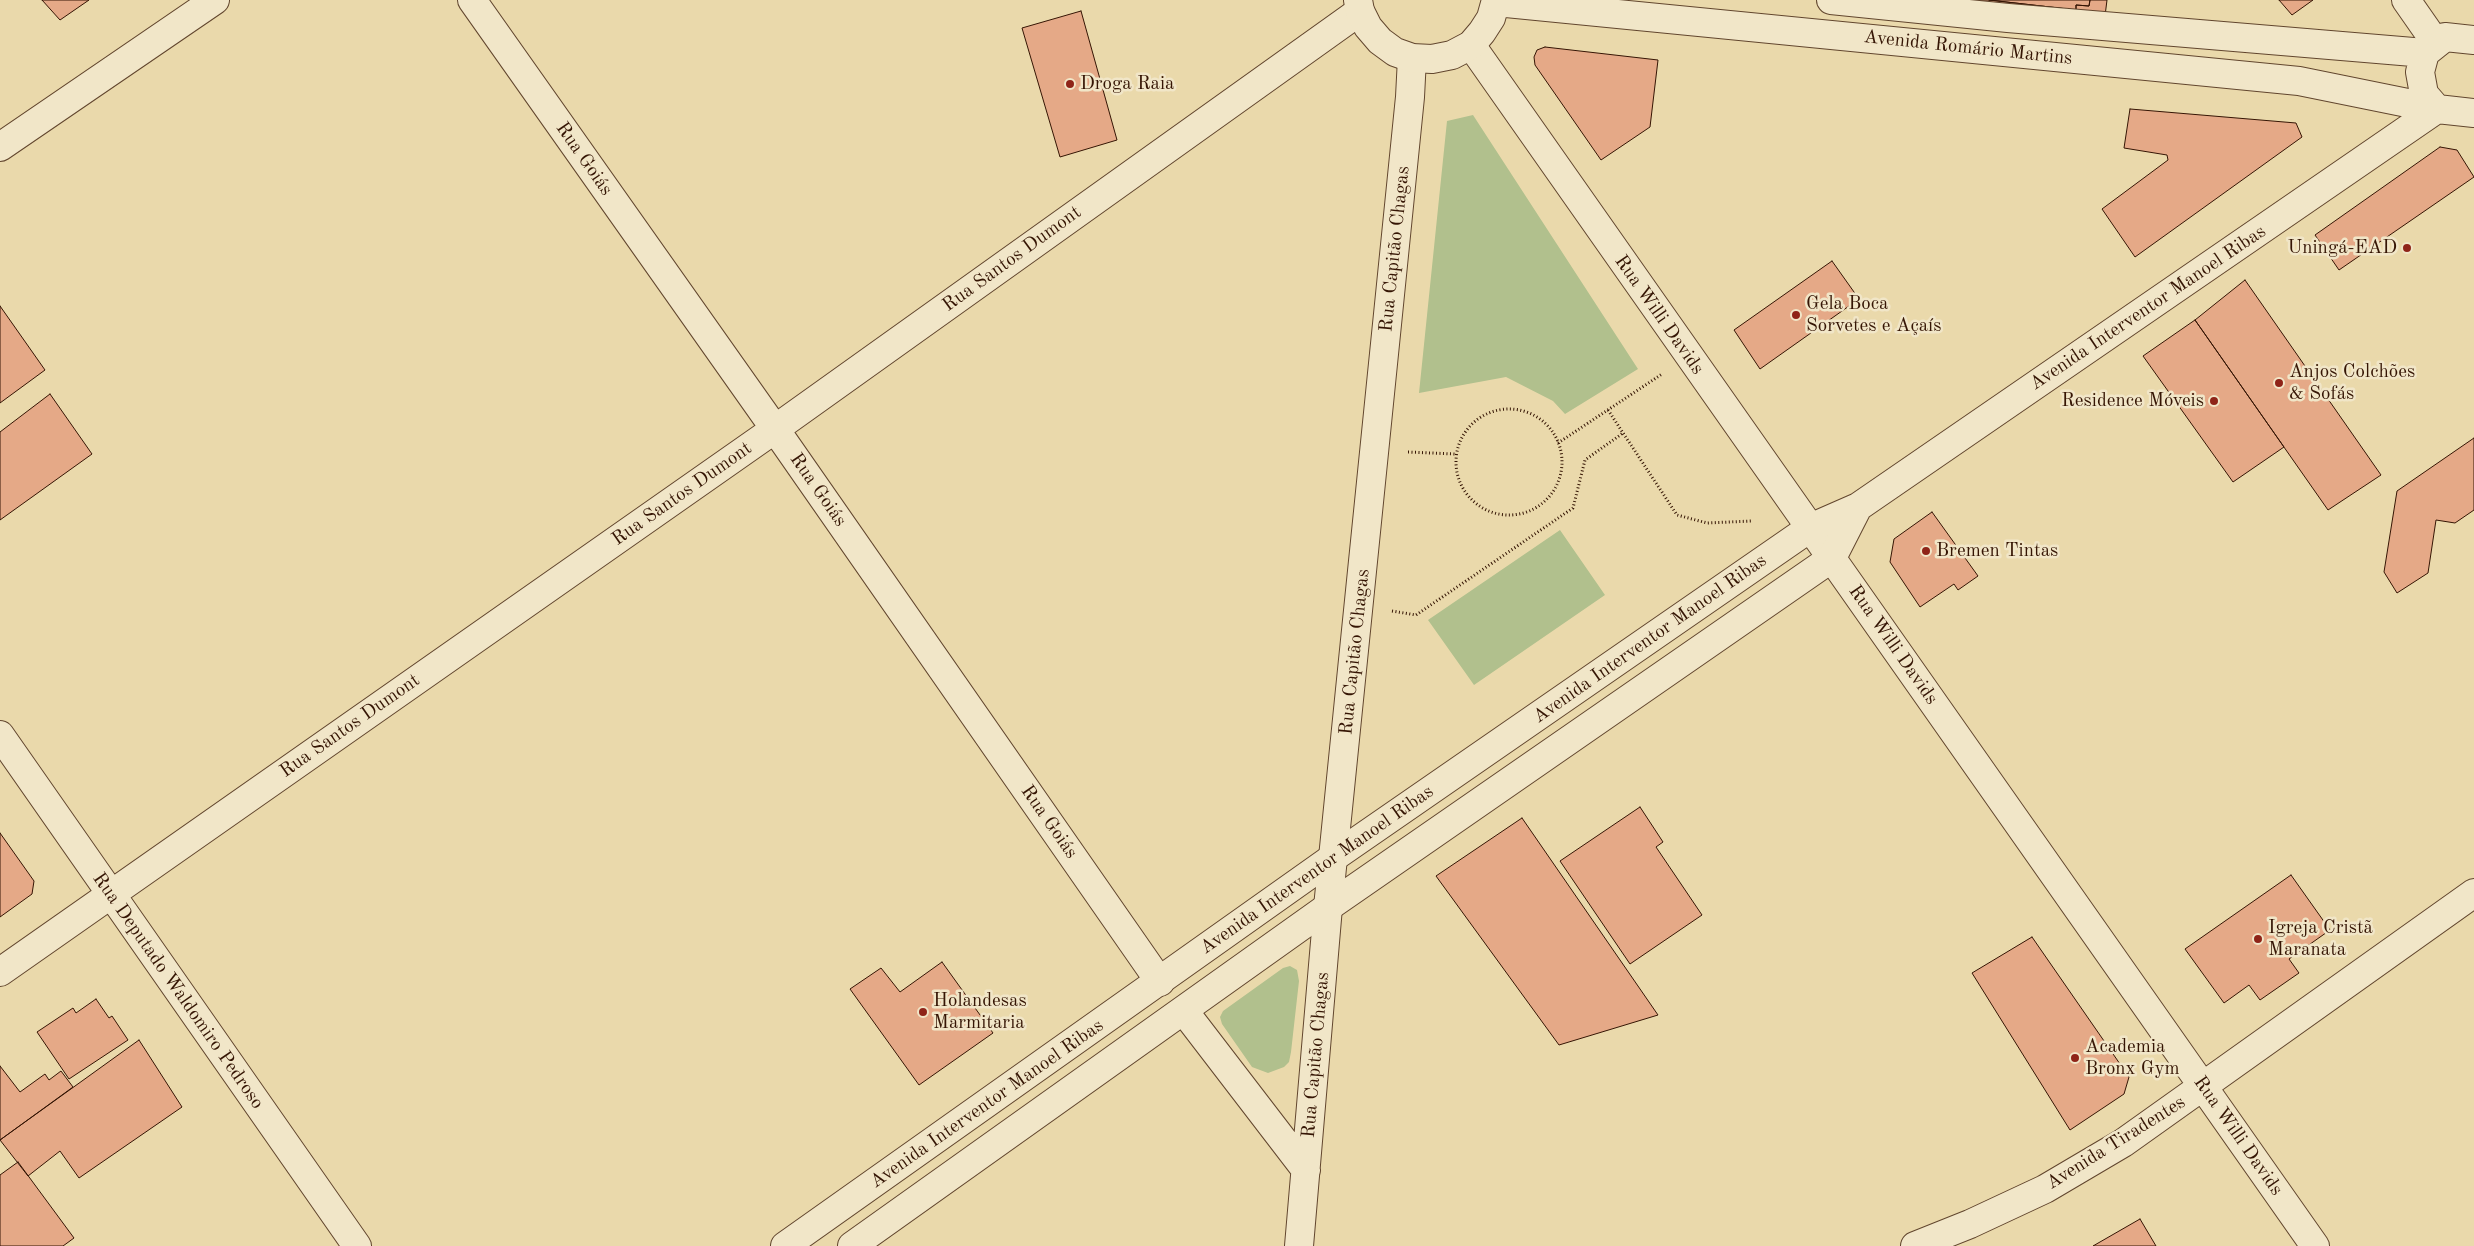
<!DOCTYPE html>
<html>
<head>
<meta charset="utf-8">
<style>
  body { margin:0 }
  canvas { display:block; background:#ead9ab }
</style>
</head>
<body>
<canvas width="2474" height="1246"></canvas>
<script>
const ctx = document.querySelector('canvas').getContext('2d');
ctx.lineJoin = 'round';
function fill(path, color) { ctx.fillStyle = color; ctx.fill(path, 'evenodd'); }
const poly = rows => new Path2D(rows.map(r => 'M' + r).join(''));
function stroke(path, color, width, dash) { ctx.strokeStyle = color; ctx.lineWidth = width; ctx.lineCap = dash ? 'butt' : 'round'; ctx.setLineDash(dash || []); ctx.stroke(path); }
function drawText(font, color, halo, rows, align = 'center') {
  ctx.font = font + ' "Old Standard TT",serif'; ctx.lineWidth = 5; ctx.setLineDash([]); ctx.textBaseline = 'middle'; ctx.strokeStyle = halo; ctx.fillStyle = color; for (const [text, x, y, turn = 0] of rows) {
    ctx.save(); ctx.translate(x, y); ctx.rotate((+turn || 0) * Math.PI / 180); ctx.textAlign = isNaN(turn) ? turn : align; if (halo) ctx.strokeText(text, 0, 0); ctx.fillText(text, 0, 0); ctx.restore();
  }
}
fill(poly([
  [1473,115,1638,369,1565,414,1553,401,1506,377,1419,393,1447,121],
  [1560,530,1605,595,1474,685,1428,620],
  [1290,966,1297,970,1299,981,1291,1052,1289,1062,1284,1067,1268,1073,1252,1067,1222,1024,1220,1017,1223,1011,1283,968]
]), '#b1c08d');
const building = poly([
  [42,0,89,0,60,20,42,0],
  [1903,0,1989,0,2076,10,2076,5,2089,6,2090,0,2107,0,2105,16,1903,0],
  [1989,0,2090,0,2089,6,2076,5,2076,10,1989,0],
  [2279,0,2313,0,2292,15,2279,0],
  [1081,11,1117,140,1060,157,1022,28,1081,11],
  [1545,47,1658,60,1650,127,1601,160,1535,65,1534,57,1537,50,1545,47],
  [2130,109,2296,123,2302,137,2135,257,2102,209,2168,160,2167,155,2124,148,2130,109],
  [2440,147,2457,150,2474,177,2339,270,2315,235,2440,147],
  [1832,261,1859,299,1760,369,1734,330,1832,261],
  [2245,280,2381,475,2328,510,2195,320,2245,280],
  [0,306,45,370,0,403,0,306],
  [2195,320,2284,447,2233,482,2143,356,2195,320],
  [50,394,92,454,0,520,0,432,50,394],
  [2474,438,2474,510,2455,523,2436,520,2428,573,2397,593,2384,572,2397,491,2474,438],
  [1932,512,1978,576,1958,590,1954,584,1920,607,1890,562,1894,539,1932,512],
  [1640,807,1663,842,1656,847,1702,915,1630,964,1560,861,1640,807],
  [1522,818,1658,1015,1559,1045,1436,876,1522,818],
  [0,833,34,881,32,894,0,917,0,833],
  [2291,875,2330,930,2289,959,2299,973,2260,1000,2249,985,2224,1003,2185,949,2291,875],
  [2032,937,2129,1077,2124,1094,2070,1130,1972,973,2032,937],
  [942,962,993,1033,919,1085,850,989,881,968,900,992,942,962],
  [96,999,109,1018,112,1016,128,1040,69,1079,37,1032,73,1008,76,1013,96,999],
  [139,1040,182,1107,79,1178,60,1151,28,1176,0,1140,139,1040],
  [0,1066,20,1092,45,1074,49,1080,61,1071,73,1087,0,1140,0,1066],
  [18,1162,74,1238,63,1246,0,1246,0,1175,18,1162],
  [2140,1219,2156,1246,2093,1246,2140,1219]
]);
fill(building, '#e5a987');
stroke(building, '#351504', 1);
const minor = poly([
  [472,0,775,429,1160,982],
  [2406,0,2436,43],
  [1471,45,2315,1246],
  [0,147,215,0],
  [0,735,357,1246],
  [0,972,775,429,1360,11],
  [1184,1011,1306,1170],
  [1299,1246,1328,907,1410,97,1412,58],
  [1915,1246,1970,1224,2045,1189,2123,1143,2474,893]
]);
const tertiary = poly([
  [1358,0,1360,11,1368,27,1380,41,1395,52,1412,58,1432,59,1452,55,1471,45,1482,32,1491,18,1496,0],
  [1831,0,2008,18,2425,53],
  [1496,2,2299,81,2437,109],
  [2474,40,2445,37,2425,53,2420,72,2424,94,2437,109,2474,113],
  [785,1246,1334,857,1810,528,1858,507,2437,109],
  [852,1246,1328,907,1832,558,1858,507]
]);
stroke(minor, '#62462e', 30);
stroke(tertiary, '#62462e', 30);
stroke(poly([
  '1456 462a53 53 0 1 1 106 0a53 53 0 1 1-106 0Z',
  [1608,410,1677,515,1707,523,1752,521],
  [1558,443,1662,374],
  [1408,452,1455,454],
  [1392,611,1416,615,1573,508,1585,460,1623,433]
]), '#351504', 3, [1, 2.5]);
stroke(minor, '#f1e6c8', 28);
stroke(tertiary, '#f1e6c8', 28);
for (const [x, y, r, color] of [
  [1070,84,5,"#8f2418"],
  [2407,248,5,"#8f2418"],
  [1796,315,5,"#8f2418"],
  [2279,383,5,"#8f2418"],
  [2214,401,5,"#8f2418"],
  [1926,551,5,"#8f2418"],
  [2258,939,5,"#8f2418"],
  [923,1012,5,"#8f2418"],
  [2075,1058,5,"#8f2418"]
]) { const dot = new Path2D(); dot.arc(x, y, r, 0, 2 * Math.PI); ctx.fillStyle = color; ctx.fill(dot); stroke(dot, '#f1e6c8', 2); }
drawText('19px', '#351504', '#f1e6c8', [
  ["Avenida Romário Martins",1968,48,6],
  ["Rua Goiás",584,159,55],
  ["Rua Capitão Chagas",1395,249,-84],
  ["Rua Santos Dumont",1012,259,-36],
  ["Avenida Interventor Manoel Ribas",2148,308,-34],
  ["Rua Willi Davids",1659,315,55],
  ["Rua Goiás",818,490,55],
  ["Rua Santos Dumont",682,494,-35],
  ["Avenida Interventor Manoel Ribas",1650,639,-35],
  ["Rua Willi Davids",1893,645,55],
  ["Rua Capitão Chagas",1355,652,-84],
  ["Rua Santos Dumont",350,726,-35],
  ["Rua Goiás",1049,822,55],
  ["Avenida Interventor Manoel Ribas",1317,870,-35],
  ["Rua Deputado Waldomiro Pedroso",178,991,55],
  ["Rua Capitão Chagas",1316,1055,-85],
  ["Avenida Interventor Manoel Ribas",987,1104,-35],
  ["Rua Willi Davids",2238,1136,55],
  ["Avenida Tiradentes",2116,1143,-32]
]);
drawText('19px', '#351504', '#f1e6c8', [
  ["Droga Raia",1080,84],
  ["Uningá-EAD",2397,248,"right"],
  ["Gela Boca",1806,304],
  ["Sorvetes e Açaís",1806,326],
  ["Anjos Colchões",2289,372],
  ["& Sofás",2289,394],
  ["Residence Móveis",2204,401,"right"],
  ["Bremen Tintas",1936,551],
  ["Igreja Cristã",2268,928],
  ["Maranata",2268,950],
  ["Holandesas",933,1001],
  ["Marmitaria",933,1023],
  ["Academia",2085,1047],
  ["Bronx Gym",2085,1069]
], 'left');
</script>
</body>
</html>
